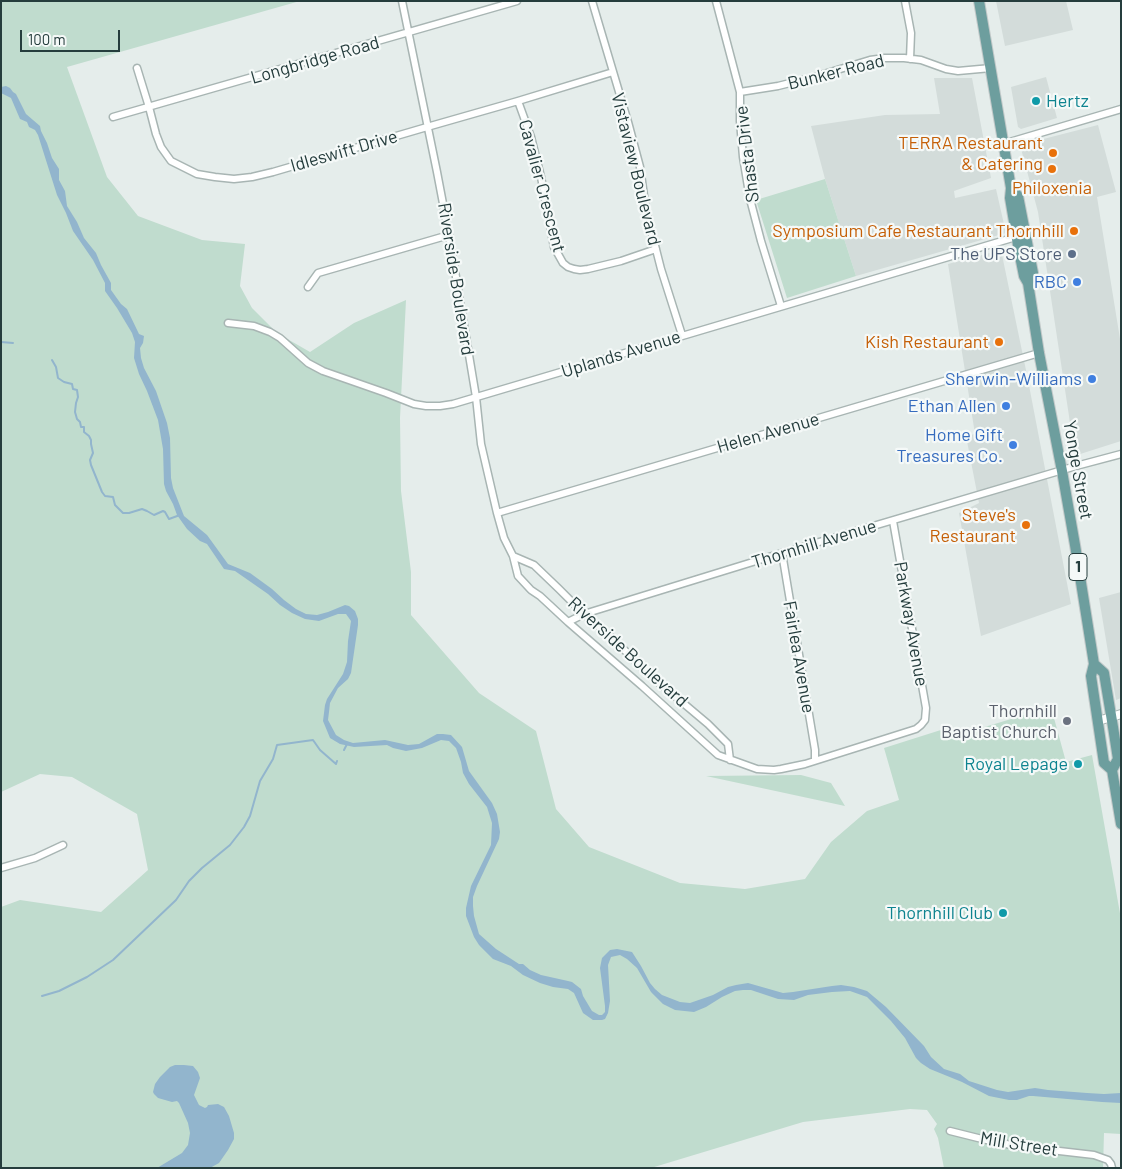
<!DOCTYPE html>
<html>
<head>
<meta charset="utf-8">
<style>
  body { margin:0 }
  #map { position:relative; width:1122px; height:1169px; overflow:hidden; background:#e5edeb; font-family:Barlow,sans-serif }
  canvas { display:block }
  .frame { position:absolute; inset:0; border:2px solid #253d3d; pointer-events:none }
  .scale { position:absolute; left:20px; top:30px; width:100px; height:22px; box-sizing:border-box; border:2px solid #253d3d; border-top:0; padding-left:6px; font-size:15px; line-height:18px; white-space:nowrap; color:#253d3d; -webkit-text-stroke:4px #f5f9f8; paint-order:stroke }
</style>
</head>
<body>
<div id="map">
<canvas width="1122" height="1169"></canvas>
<div class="frame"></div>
<div class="scale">100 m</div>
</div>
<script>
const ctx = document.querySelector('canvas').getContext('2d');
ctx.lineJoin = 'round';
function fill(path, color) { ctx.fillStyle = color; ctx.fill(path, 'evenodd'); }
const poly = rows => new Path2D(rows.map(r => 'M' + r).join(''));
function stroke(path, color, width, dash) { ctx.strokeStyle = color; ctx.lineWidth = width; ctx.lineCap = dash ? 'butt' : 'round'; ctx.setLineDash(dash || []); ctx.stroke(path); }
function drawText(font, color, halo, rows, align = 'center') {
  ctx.font = font + ' Barlow,sans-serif'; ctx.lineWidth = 4.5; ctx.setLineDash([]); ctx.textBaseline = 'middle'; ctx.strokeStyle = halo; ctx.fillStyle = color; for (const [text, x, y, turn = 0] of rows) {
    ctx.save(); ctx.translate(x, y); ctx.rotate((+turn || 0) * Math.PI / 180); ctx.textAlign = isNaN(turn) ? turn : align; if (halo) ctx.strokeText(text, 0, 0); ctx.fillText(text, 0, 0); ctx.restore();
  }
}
fill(poly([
  [996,1,1066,1,1073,30,1005,46],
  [1046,77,1057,118,1021,129,1018,127,1011,87],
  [934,78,972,78,991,178,954,191,955,198,996,189,1006,233,856,276,825,179,811,126,885,115,940,114],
  [1098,125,1116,192,1097,197,1121,345,1121,441,1074,456,1069,416,1038,212,1020,145],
  [1001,250,1027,375,1071,604,981,636,959,513,979,503,966,436,975,434,948,264],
  [1121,592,1121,698,1116,700,1099,598]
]), '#d3dcda');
fill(poly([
  [1,1,300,1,67,67,107,177,138,216,202,240,245,244,240,286,252,308,277,333,310,352,354,323,406,300,400,418,401,491,411,572,411,615,479,693,536,731,556,809,589,847,680,883,745,889,805,879,831,842,867,811,899,800,884,748,944,729,948,738,1051,707,1066,762,1092,755,1121,919,1121,1134,1104,1133,1103,1168,944,1168,938,1138,934,1129,937,1124,927,1110,910,1109,803,1122,651,1168,1,1168,1,907,20,900,101,912,148,870,137,814,72,777,40,774,1,792],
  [825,179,856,276,787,298,756,200],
  [801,775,831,783,845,806,706,776]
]), '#c0dcce');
fill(poly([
  [6,86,10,88,13,92,16,94,26,114,40,126,41,131,47,143,52,158,59,169,59,180,65,191,67,206,77,222,84,238,96,253,101,265,111,283,111,290,121,304,127,309,139,334,144,336,143,343,140,348,141,358,144,368,156,391,167,423,170,438,171,478,173,488,184,516,207,535,228,564,250,573,272,589,284,600,296,609,306,614,317,615,328,612,345,605,349,606,355,611,358,619,358,625,351,673,348,679,338,688,330,703,329,712,328,720,336,735,344,740,353,743,385,740,408,745,419,744,437,734,443,734,451,735,462,747,469,771,492,803,497,814,500,832,499,839,477,886,473,897,473,906,474,916,479,934,496,949,519,964,523,964,530,970,541,975,568,981,572,982,581,989,583,996,592,1011,599,1015,602,1015,605,1012,605,1006,600,968,602,958,610,950,617,949,632,952,641,966,650,983,655,989,662,995,680,1002,690,1003,713,995,728,987,736,985,748,983,783,993,793,992,832,986,841,985,854,987,867,991,886,1007,924,1046,931,1057,944,1069,960,1074,969,1081,997,1090,1008,1092,1035,1088,1048,1090,1087,1093,1104,1094,1121,1093,1121,1103,1102,1102,1033,1096,1029,1096,1017,1100,1009,1100,989,1096,962,1082,930,1069,921,1063,916,1058,905,1038,891,1021,867,997,850,991,832,992,808,995,794,1000,778,999,751,990,743,990,735,991,722,997,706,1007,694,1012,675,1010,663,1004,651,992,637,968,627,959,620,955,611,957,608,965,610,1001,608,1013,605,1019,602,1020,593,1020,583,1013,574,993,568,989,553,987,540,983,523,975,511,966,493,959,479,945,474,937,466,916,466,908,471,886,491,845,492,823,487,807,469,784,463,773,461,762,456,748,449,741,441,740,422,748,406,751,393,748,387,745,354,747,340,744,330,738,323,721,325,705,327,699,343,674,347,662,348,641,351,621,346,614,338,614,319,621,305,619,292,613,280,605,268,594,235,571,224,569,207,544,200,541,187,529,177,515,173,504,166,491,164,484,163,449,158,420,147,391,139,374,134,358,135,342,132,333,117,308,105,291,105,283,93,260,73,231,66,213,57,195,38,135,35,130,29,127,27,122,20,119,11,98,1,93,1,87],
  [175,1065,184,1065,193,1066,198,1072,200,1078,194,1095,199,1105,205,1108,207,1107,208,1105,218,1104,224,1107,229,1116,234,1133,234,1139,228,1150,219,1163,210,1168,157,1168,182,1153,188,1145,190,1133,188,1123,179,1103,177,1101,172,1102,158,1098,154,1094,153,1092,155,1084,160,1077,170,1067]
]), '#92b5cd');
stroke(poly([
  [1,342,13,343],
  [52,360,56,367,58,378,64,382,72,384,73,389,77,390,78,397,76,403,75,412,77,419,80,422,81,427,84,427,84,432,89,436,91,440,91,444,93,453,90,460,91,465,102,492,105,496,113,497,115,505,123,513,129,513,142,509,147,511,154,515,163,511,165,512,169,519,180,515],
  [344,750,347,744],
  [42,996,59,991,87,977,113,960,176,900,189,881,202,868,230,845,244,827,250,816,260,781,273,759,277,745,313,740,320,750,336,764,337,761]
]), '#92b5cd', 2);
const minor = poly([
  [402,1,437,172,449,235,476,397,481,444,497,513,504,538,513,556,518,576,531,590,540,596,568,622,642,686,718,755,757,769,774,770,781,769,805,764,916,729,921,725,925,720,926,708,893,521],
  [592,1,628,122,640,167,646,210,661,269,682,335],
  [716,1,740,92,740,121,743,157,750,199,761,241,781,306],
  [905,1,911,33,910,59],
  [137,68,149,107,156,134,161,147,171,161,197,174,215,177,234,179,252,177,273,172,427,127,518,101,613,72],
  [740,92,778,86,814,77,870,60,885,58,904,58,921,60,946,69,958,71,991,68],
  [518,101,531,137,541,177,554,247,563,263,568,267,574,269,580,270,588,269,621,261,656,249],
  [113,117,517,1],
  [1003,144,1121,109],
  [308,287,318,273,449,235],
  [228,323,254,326,270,332,280,338,308,363,323,371,386,393,414,404,426,406,440,406,453,404,1019,236],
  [497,513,1039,353],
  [782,553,815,750,815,760],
  [513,556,534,565,559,589,584,614,608,634,651,676,708,724,728,744,730,760],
  [568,622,584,614,782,553,1076,466,1121,454],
  [1,868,35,858,63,845],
  [950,1131,982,1139,1016,1146,1094,1155,1108,1160,1111,1164,1112,1168]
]);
const tertiary = poly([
  [1098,721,1121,714]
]);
const primary = poly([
  [979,1,1011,188,1010,198,1019,251,1024,276,1028,283,1039,353,1062,471,1075,545,1094,664,1091,676,1104,763,1112,770],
  [1011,188,1018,196,1033,273,1028,283],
  [1094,664,1104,673,1113,727,1118,759,1112,770,1121,824]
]);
stroke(minor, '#a8b5b3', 9);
stroke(tertiary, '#a8b5b3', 10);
stroke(primary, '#c2c9c9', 12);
stroke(minor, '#fff', 6);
stroke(tertiary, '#fff', 8);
stroke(primary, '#6d9e9e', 10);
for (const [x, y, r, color] of [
  [1036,101,5,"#0f9aa8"],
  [1053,153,5,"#e8710a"],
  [1052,169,5,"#e8710a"],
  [1074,231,5,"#e8710a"],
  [1072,254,5,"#5c6f8a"],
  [1077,282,5,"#3f7fe0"],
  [999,342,5,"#e8710a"],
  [1092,379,5,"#3f7fe0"],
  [1006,406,5,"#3f7fe0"],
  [1013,445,5,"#3f7fe0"],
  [1026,525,5,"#e8710a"],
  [1067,721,5,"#6b7280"],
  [1078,764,5,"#0f9aa8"],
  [1003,913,5,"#0f9aa8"]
]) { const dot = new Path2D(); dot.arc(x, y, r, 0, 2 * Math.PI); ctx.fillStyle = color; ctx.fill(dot); stroke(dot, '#f5f9f8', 2); }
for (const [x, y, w] of [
  [1078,567,18]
]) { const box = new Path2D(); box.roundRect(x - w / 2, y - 13.5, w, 27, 4); ctx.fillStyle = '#f5f9f8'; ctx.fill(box); stroke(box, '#253d3d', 1); }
drawText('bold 16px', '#253d3d', null, [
  ["1",1078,567]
]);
drawText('18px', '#253d3d', '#f5f9f8', [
  ["Longbridge Road",315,60,-16],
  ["Bunker Road",836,72,-14],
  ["Idleswift Drive",344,151,-16],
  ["Shasta Drive",747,154,-97],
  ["Vistaview Boulevard",636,169,76],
  ["Cavalier Crescent",542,186,75],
  ["Riverside Boulevard",456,279,81],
  ["Uplands Avenue",621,354,-17],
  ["Helen Avenue",768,433,-16],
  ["Yonge Street",1078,470,80],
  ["Thornhill Avenue",814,544,-17],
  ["Parkway Avenue",911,624,80],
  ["Riverside Boulevard",628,652,42],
  ["Fairlea Avenue",799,657,80],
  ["Mill Street",1019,1144,9]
]);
drawText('18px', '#0d838f', '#f5f9f8', [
  ["Hertz",1046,101,"left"],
  ["Royal Lepage",1068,764],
  ["Thornhill Club",993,913]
], 'right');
drawText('18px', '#c56008', '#f5f9f8', [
  ["TERRA Restaurant",1043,143],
  ["& Catering",1043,164],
  ["Philoxenia",1052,188,"center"],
  ["Symposium Cafe Restaurant Thornhill",1064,231],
  ["Kish Restaurant",989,342],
  ["Steve's",1016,515],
  ["Restaurant",1016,536]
], 'right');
drawText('18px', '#4e5e75', '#f5f9f8', [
  ["The UPS Store",1062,254]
], 'right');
drawText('18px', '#366cbe', '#f5f9f8', [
  ["RBC",1067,282],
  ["Sherwin-Williams",1082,379],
  ["Ethan Allen",996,406],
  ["Home Gift",1003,435],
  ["Treasures Co.",1003,456]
], 'right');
drawText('18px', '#5b616d', '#f5f9f8', [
  ["Thornhill",1057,711],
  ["Baptist Church",1057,732]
], 'right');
</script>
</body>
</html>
